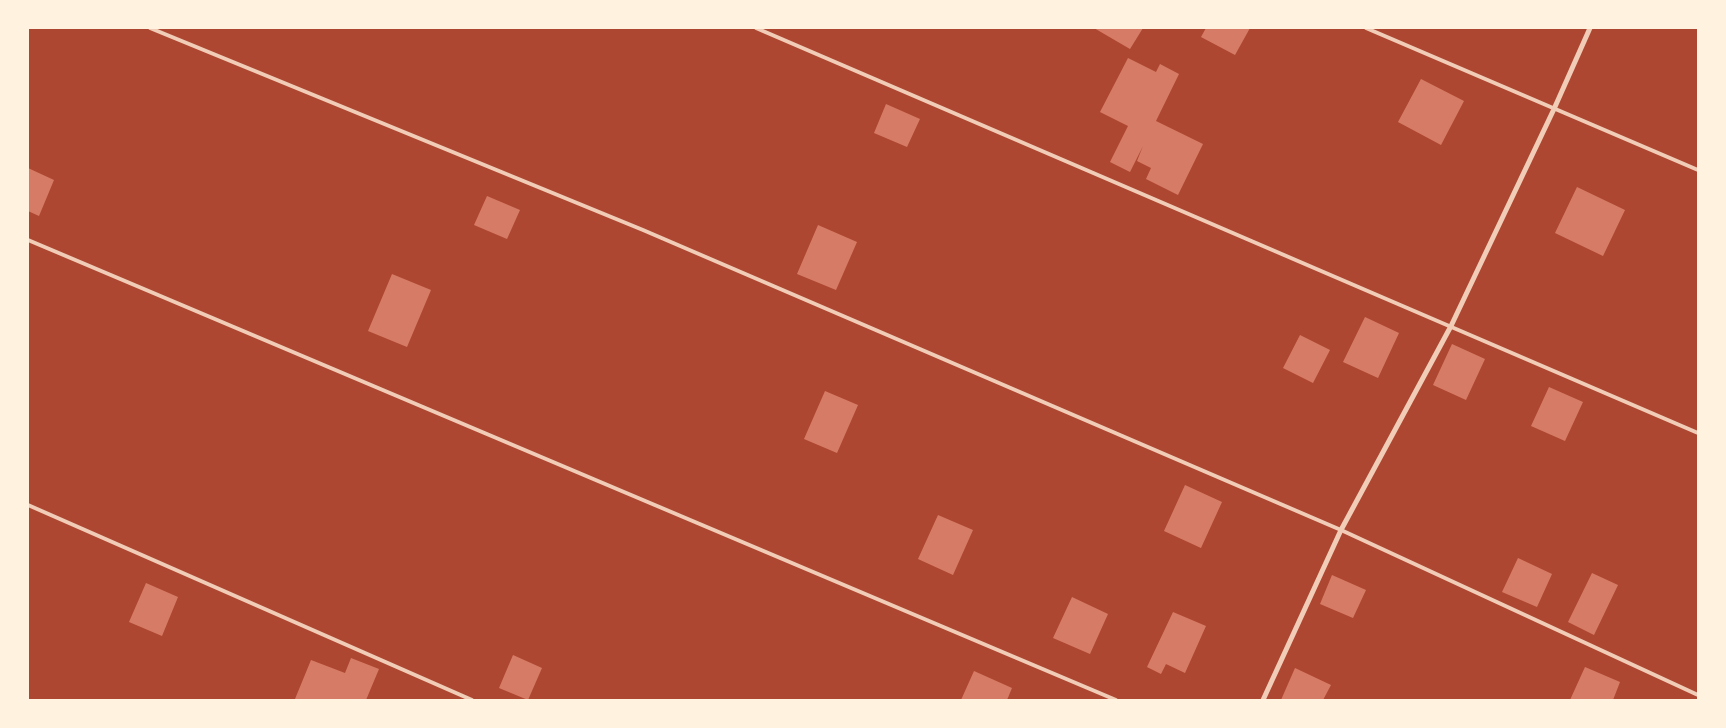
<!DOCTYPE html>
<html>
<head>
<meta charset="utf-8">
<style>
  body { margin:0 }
  #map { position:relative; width:1726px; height:728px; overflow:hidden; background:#c8553d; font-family:"Open Sans",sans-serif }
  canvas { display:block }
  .frame { position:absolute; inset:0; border:29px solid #fff3e0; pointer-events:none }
</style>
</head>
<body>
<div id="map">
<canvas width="1726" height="728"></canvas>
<div class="frame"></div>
</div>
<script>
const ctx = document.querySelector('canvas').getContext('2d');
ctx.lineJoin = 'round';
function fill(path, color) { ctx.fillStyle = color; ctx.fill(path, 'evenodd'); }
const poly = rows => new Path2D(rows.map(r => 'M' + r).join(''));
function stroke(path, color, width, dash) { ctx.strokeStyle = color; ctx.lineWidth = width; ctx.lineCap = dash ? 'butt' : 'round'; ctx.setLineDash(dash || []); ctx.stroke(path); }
fill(poly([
  [28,28,1698,28,1698,700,28,700]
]), '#ae4732');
fill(poly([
  [1094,28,1143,28,1130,49],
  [1206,28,1250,28,1235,55,1201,37],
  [1128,58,1156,72,1160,64,1179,74,1156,121,1203,144,1178,195,1146,179,1151,168,1137,161,1143,146,1130,172,1110,162,1128,126,1100,112],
  [1421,79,1464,101,1441,145,1398,122],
  [886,104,920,119,907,147,874,133],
  [28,168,54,180,39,216,28,211],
  [1577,187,1625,210,1603,256,1555,233],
  [487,196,520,210,507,239,474,225],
  [818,225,857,242,836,290,797,274],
  [392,274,431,290,407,347,368,331],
  [1365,317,1399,333,1378,378,1343,362],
  [1300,335,1330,350,1313,383,1283,368],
  [1452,344,1485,359,1466,400,1433,385],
  [1549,387,1583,402,1565,441,1531,426],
  [825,391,858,405,837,453,804,439],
  [1185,485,1222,502,1201,548,1164,531],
  [938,515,973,530,953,575,918,559],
  [1518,558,1552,574,1537,607,1502,592],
  [1592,573,1618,585,1594,635,1568,622],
  [1332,575,1366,590,1353,618,1320,604],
  [146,583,178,597,162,636,129,622],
  [1072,597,1108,614,1090,654,1053,638],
  [1173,612,1206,626,1185,673,1166,664,1161,674,1147,667],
  [513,655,542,668,528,700,499,688],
  [351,658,379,669,366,700,295,699,311,660,345,673],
  [1585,667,1620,682,1613,700,1570,700],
  [1295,668,1331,685,1323,700,1281,700],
  [974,671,1012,688,1007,700,961,700]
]), '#d67c66');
stroke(poly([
  [150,28,643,230,1341,530,1698,695],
  [756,28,1698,433],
  [1366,28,1698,170],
  [28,240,1116,700],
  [28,505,472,700]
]), '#f1ccb7', 4);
stroke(poly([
  [1263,700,1341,530,1451,326,1554,109,1590,28]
]), '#f1ccb7', 5);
</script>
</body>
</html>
